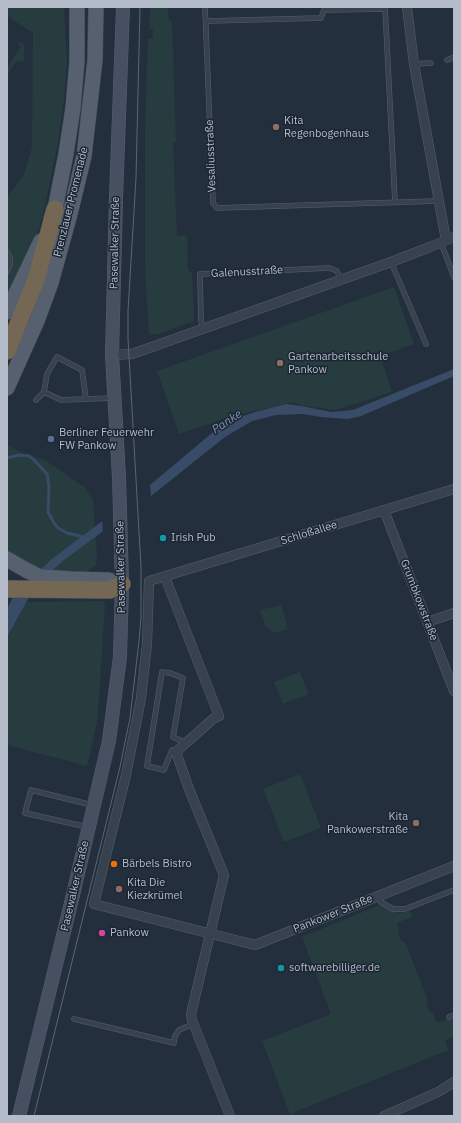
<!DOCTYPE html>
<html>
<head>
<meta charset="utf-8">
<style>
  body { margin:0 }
  #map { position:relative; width:461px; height:1123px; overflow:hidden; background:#242f3e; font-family:"IBM Plex Sans",sans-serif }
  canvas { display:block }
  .frame { position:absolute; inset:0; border:8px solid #b4bcc9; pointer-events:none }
</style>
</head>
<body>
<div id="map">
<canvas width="461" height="1123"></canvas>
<div class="frame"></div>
</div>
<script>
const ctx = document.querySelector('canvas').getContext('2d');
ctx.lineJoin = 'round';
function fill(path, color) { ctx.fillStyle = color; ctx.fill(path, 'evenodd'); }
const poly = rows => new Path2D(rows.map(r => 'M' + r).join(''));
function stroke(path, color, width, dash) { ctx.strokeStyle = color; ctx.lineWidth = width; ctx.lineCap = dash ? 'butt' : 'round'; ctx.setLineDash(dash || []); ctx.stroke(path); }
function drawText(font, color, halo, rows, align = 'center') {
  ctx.font = font + ' "IBM Plex Sans",sans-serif'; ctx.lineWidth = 3; ctx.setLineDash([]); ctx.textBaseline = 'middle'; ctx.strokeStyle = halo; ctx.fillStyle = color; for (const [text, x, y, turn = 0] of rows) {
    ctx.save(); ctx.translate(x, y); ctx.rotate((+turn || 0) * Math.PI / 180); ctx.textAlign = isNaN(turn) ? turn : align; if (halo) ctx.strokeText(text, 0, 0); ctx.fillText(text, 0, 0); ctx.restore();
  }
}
fill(poly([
  [7,7,64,7,67,61,64,101,58,143,44,211,35,242,7,301,7,198,24,174,32,147,33,33,7,16],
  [150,7,168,7,169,21,172,21,176,142,173,143,177,236,187,235,188,269,192,273,194,321,158,334,149,335,145,268,145,128,148,39,153,39,153,29,149,29],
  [20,42,24,45,24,61,21,62,17,60,7,75,7,68,21,46,17,43],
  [394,287,414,344,380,356,392,392,335,410,304,406,293,402,229,417,179,434,157,371],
  [7,444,20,452,45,460,84,487,93,500,97,557,96,565,88,571,76,574,50,575,7,553],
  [103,601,105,605,99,698,97,723,87,766,7,745,7,637,26,602],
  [281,605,288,629,275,633,266,627,260,610],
  [300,672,309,694,283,704,274,682],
  [300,774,321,828,284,842,263,789],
  [380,905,392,911,399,913,410,911,413,917,399,922,397,925,400,931,398,933,401,940,405,942,428,1001,426,1004,430,1013,433,1013,437,1023,454,1017,454,1037,445,1040,448,1050,290,1114,262,1041,331,1014,302,937]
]), '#263c3f');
fill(poly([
  [454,369,454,376,361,416,348,419,321,417,302,414,276,415,252,421,225,437,151,496,64,560,48,574,28,599,7,637,7,609,12,599,38,572,52,559,150,485,218,428,235,419,255,412,286,404,301,406,331,412,353,410]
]), '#394c67');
fill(poly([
  [150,483,151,498,103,534,102,519]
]), '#242f3e');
stroke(poly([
  [7,458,19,455,29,456,33,459,47,474,49,486,48,512,54,523,58,528,67,533,84,537]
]), '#394c67', 3);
const lane = poly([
  [205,7,213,203,217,208,438,201],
  [385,7,395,202],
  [206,21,321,18,324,10,385,9],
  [447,60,454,57],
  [414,64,431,63],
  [441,243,454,277],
  [7,251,10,258,10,264,7,272],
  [391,262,426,344],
  [203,329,201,320,200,274,329,268,337,271,341,280],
  [44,392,47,374,57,357,82,370,86,399],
  [36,400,44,392,61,400,112,398],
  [178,750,172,750,164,770,147,766,162,672,170,673,183,678,173,737,186,743],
  [87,827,25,813,31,790,92,805],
  [378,896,381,902,393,909,405,909,454,890],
  [449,1017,454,1015],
  [74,1019,174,1043,175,1036,179,1030,193,1024]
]);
const street = poly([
  [407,7,414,64,446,240],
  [112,355,132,354,391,262,430,247,454,237],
  [454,489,149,581,147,644,141,698,126,775,94,904,255,945,454,866],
  [384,510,454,691],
  [165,577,219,716,213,719,186,743,178,750,177,755,189,789,224,875,191,1014,192,1020,230,1116],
  [427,622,454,613],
  [384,1116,438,1092,454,1082]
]);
const secondary = poly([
  [19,1116,72,899,109,741,120,657,122,584,119,477,112,355,116,198,123,7]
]);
const primary = poly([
  [51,219,55,209,66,154,73,108,77,61,77,7],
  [7,312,41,241],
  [7,388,37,321,51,283,70,214,84,156,95,60,96,7],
  [7,559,26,570,40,577,73,579,108,580,122,584]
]);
const highway = poly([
  [7,351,36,280,55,209],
  [7,589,110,590,122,584]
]);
stroke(lane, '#565f6c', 5.5);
stroke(street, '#565f6c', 10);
stroke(secondary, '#565f6c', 14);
stroke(primary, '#414a57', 16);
stroke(highway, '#434c59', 18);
stroke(lane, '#38414e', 4.5);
stroke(street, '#38414e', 9);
stroke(secondary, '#465061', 13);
stroke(primary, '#56606e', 15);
stroke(highway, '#746855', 17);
stroke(poly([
  [34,1116,120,767,130,718,139,641,141,617,141,567,128,339,128,311,136,178,140,7]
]), '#5a6575', 1);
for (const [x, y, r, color] of [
  [276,127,4,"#8d6e63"],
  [280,363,4,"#8d6e63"],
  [51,439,4,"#5c6f8a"],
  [163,538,4,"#0f9aa8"],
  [416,823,4,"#8d6e63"],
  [114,864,4,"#e8710a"],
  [119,889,4,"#8d6e63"],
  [102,933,4,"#d1479c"],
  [281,968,4,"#0f9aa8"]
]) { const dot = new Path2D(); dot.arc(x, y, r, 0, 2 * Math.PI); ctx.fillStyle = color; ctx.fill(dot); stroke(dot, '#1d2633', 1.5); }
drawText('11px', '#b4bcc9', '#1d2633', [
  ["Kita",284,121],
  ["Regenbogenhaus",284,134],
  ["Gartenarbeitsschule",288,357],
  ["Pankow",288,370],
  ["Berliner Feuerwehr",59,433],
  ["FW Pankow",59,446],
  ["Irish Pub",171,538],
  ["Kita",408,817,"right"],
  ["Pankowerstraße",408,830,"right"],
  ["Bärbels Bistro",122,864],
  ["Kita Die",127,883],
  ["Kiezkrümel",127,896],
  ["Pankow",110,933],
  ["softwarebilliger.de",289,968]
], 'left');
drawText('11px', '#b4bcc9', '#1d2633', [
  ["Vesaliusstraße",211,156,-92],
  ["Prenzlauer Promenade",71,202,-76],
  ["Pasewalker Straße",115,243,-89],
  ["Galenusstraße",247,272,-3],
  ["Schloßallee",309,533,-17],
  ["Pasewalker Straße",121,567,-91],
  ["Grumbkowstraße",419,600,69],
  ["Pasewalker Straße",75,886,-77],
  ["Pankower Straße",333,914,-22]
]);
drawText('italic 12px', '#7c92b1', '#1d2633', [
  ["Panke",227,422,-34]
]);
</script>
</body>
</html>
